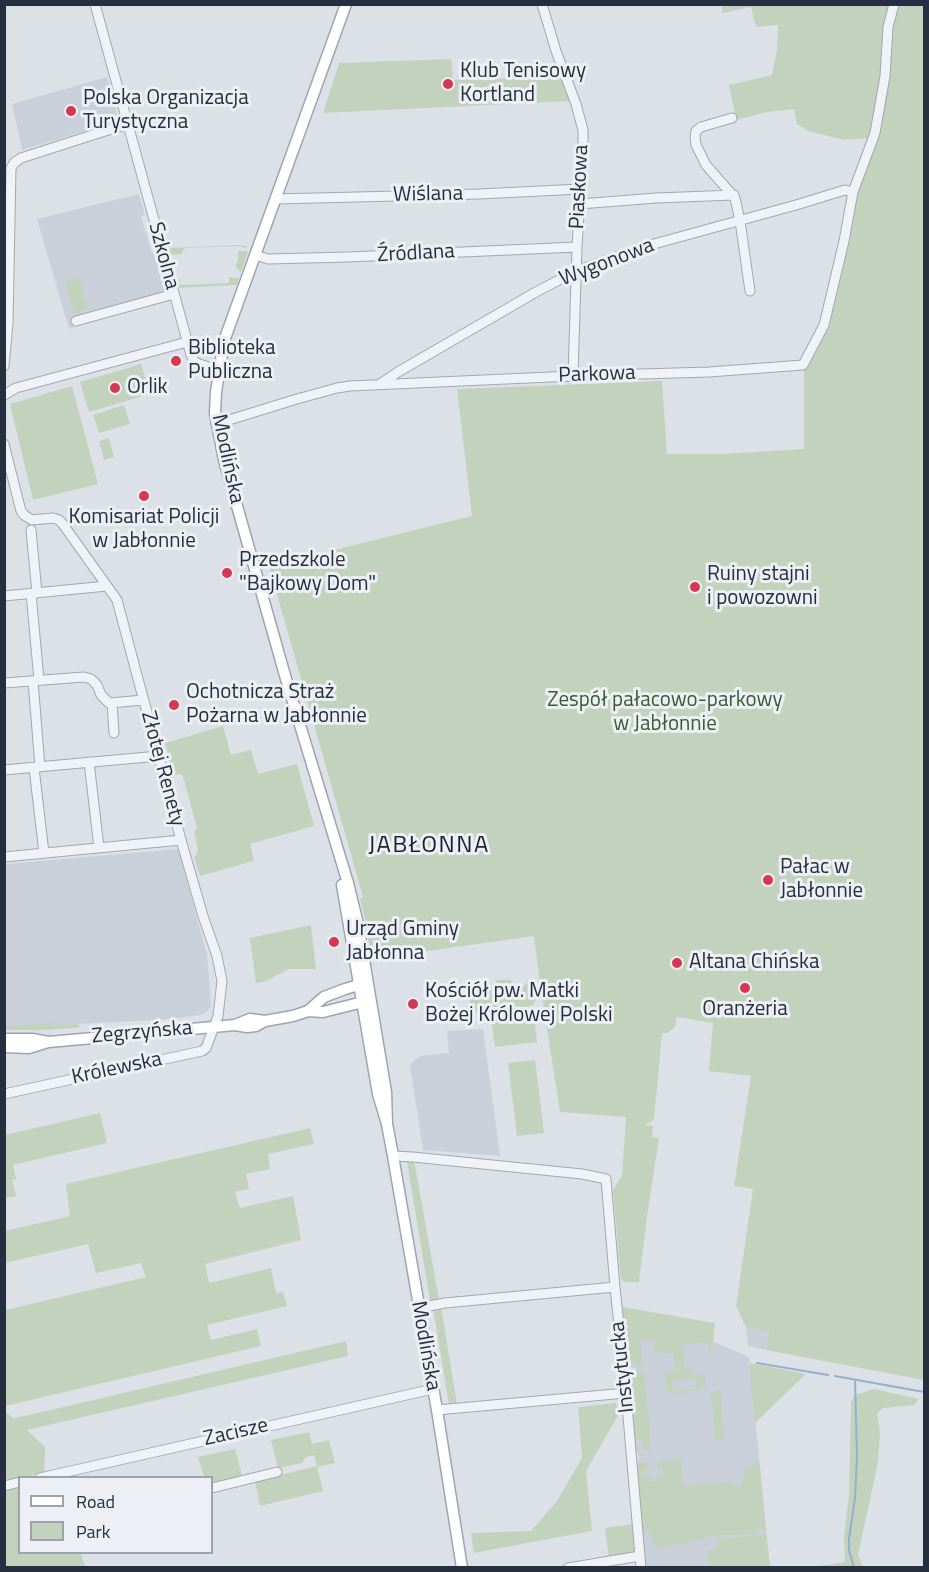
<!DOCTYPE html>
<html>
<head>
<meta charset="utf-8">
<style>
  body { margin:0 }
  #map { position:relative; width:929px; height:1572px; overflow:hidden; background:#dce1e7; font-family:"Titillium Web",sans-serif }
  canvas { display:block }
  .frame { position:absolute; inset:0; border:6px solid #252f3f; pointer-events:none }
  .legend { position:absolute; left:18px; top:1476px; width:195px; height:78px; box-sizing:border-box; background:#ecf0f5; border:2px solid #9ca3ac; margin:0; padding:8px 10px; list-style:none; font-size:18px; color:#252f3f }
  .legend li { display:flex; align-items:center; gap:12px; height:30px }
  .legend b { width:30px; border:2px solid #9ca3ac }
</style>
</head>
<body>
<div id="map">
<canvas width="929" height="1572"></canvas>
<div class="frame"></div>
<ul class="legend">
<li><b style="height:8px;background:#fff"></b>Road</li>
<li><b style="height:16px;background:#c3d2bd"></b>Park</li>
</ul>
</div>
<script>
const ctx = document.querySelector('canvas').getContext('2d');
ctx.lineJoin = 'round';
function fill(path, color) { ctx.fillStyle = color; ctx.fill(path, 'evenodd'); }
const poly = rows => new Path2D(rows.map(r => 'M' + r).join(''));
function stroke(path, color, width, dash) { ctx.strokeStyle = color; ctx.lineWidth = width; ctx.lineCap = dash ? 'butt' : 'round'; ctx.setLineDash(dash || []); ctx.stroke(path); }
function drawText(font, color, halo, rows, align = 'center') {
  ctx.font = font + ' "Titillium Web",sans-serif'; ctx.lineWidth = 6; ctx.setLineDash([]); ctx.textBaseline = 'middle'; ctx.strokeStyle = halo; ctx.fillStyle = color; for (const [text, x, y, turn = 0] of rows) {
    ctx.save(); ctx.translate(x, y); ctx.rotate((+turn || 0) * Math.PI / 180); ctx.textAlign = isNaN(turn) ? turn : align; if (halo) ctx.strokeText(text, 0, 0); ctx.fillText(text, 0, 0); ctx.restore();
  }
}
fill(poly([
  [107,77,119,121,22,150,12,104],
  [139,194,145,215,141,217,151,250,161,267,166,290,69,329,37,219],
  [178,849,207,954,211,1006,207,1011,201,1015,170,1019,5,1028,5,864],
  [483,1029,500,1156,423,1150,410,1065,420,1056,449,1053,447,1031],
  [746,1327,769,1331,766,1350,748,1346],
  [624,1330,702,1337,749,1357,770,1567,646,1567,636,1463,639,1460,638,1452,635,1452,630,1373,636,1372,636,1368,631,1368,631,1364,627,1362]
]), '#cad0da');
fill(poly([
  [721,5,924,5,924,1380,766,1350,769,1332,746,1327,736,1306,753,1189,734,1186,751,1076,709,1071,713,1023,677,1017,675,1027,667,1033,662,1033,654,1119,645,1126,653,1125,652,1137,659,1138,647,1216,639,1282,624,1282,621,1280,613,1190,622,1176,626,1117,560,1112,540,983,534,936,371,959,365,919,360,899,363,897,269,566,472,516,457,389,662,381,667,454,722,454,804,449,804,369,825,326,856,189,870,153,866,138,844,140,808,131,797,124,794,109,767,112,736,120,729,85,772,75,777,50,778,25,756,27,751,7,723,13],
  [451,59,453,80,561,77,571,101,323,113,339,63],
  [237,245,247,246,247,248,238,246,185,248,181,254,170,255,167,248],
  [238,251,246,251,248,252,241,272,236,267,236,264,238,261],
  [79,277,88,310,74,314,65,280],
  [229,277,239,278,237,285,175,288,174,284,176,280,179,279,180,285,229,283],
  [141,364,150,394,89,412,80,382],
  [72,386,98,484,33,500,10,404],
  [124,405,130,424,99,433,93,415],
  [109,438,114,457,104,460,99,441],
  [223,726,231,755,251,750,258,774,297,764,314,826,250,844,254,861,200,876,194,857,197,854,198,849,194,831,197,828,183,776,180,774,173,775,165,743],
  [311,925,316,969,289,969,264,982,256,983,250,938],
  [511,980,514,987,519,989,530,982,529,991,536,999,533,1005,526,1007,513,1006,502,1009,474,1012,471,1011,469,996,471,989,478,986,489,987,493,986,497,980],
  [534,1014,537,1042,495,1047,491,1019],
  [52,1023,53,1025,78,1024,80,1026,77,1028,40,1030,5,1030,5,1027],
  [173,1023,171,1025,111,1031,101,1027,115,1029],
  [535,1060,544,1133,517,1136,508,1063],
  [100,1113,107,1143,13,1165,16,1179,12,1180,16,1196,5,1198,5,1135],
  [310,1128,314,1144,268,1154,270,1169,246,1174,249,1189,235,1192,240,1208,293,1196,301,1240,205,1264,209,1283,271,1268,276,1293,283,1292,287,1306,207,1325,211,1340,257,1329,261,1346,5,1406,5,1310,146,1277,141,1263,96,1273,88,1244,5,1263,5,1231,70,1216,66,1184],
  [414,1160,439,1300,430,1301,407,1161],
  [441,1307,457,1404,449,1405,433,1308],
  [622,1307,715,1323,713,1341,709,1355,707,1342,683,1345,685,1370,691,1369,692,1375,705,1374,705,1388,696,1391,695,1378,672,1381,673,1391,693,1389,693,1385,694,1385,695,1391,673,1394,665,1388,664,1373,675,1372,673,1353,654,1352,653,1339,640,1341,643,1365,638,1367,637,1362,631,1364,627,1362],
  [346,1341,348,1356,27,1430,45,1447,44,1473,20,1478,19,1479,5,1482,4,1411,13,1418,29,1415],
  [750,1363,806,1374,755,1423,750,1377],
  [643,1371,645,1376,651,1450,643,1450,642,1439,634,1440,629,1376,630,1373],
  [874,1389,919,1399,914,1405,883,1408,877,1413,880,1433,878,1462,858,1555,863,1567,812,1567,845,1562,844,1537,849,1495,851,1402,855,1395],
  [720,1390,724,1437,723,1439,717,1440,715,1439,711,1395,715,1391],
  [616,1403,619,1414,586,1471,592,1531,474,1553,471,1533,531,1531,557,1501,582,1458,578,1407],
  [309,1432,312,1444,329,1440,335,1463,317,1467,323,1491,260,1506,255,1481,317,1466,314,1455,306,1457,302,1463,278,1468,271,1440],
  [235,1449,242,1476,212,1483,212,1478,204,1477,198,1457],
  [679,1458,681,1460,683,1483,687,1486,730,1481,734,1487,742,1484,745,1470,759,1462,766,1530,758,1529,752,1534,741,1535,718,1535,657,1549,649,1532,644,1533,642,1527,636,1463,645,1462,648,1464,650,1469,645,1469,646,1477,651,1477,651,1481,657,1481,658,1476,663,1476,662,1468,657,1468,658,1462],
  [19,1487,20,1552,81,1553,85,1567,5,1567,4,1490],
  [632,1524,635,1550,632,1554,609,1558,605,1528],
  [766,1534,770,1567,709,1567,708,1550,717,1548,716,1539]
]), '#c3d2bd');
stroke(poly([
  [757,1363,828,1375],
  [835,1376,924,1392],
  [854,1568,849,1550,849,1539,855,1498,857,1458,855,1380]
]), '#94b0ca', 2);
const minor = poly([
  [95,4,191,355,194,361,199,364,219,370],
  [542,4,556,51,576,104,583,130,583,149,577,247,573,376],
  [732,118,701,127,696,131,695,137,696,145,706,165,735,198,740,221,750,291],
  [275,199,479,194,581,189],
  [580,204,656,198,734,195],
  [255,255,268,259,348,257,577,247],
  [76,321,174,294],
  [4,366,8,323,11,168,14,163,21,158,127,124],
  [380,384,398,372,536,292,576,271,654,244,796,205,845,190,853,192],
  [4,395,16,388,187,342],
  [216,424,297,399,337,388,350,386,573,376,709,372,803,365,824,325,844,241,853,192,875,133,885,76,888,27,894,4],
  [4,444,21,511,24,515,32,520,53,518,59,520,62,523,117,600,181,840,203,916,217,956,222,981,218,1016,206,1048,202,1051,4,1094],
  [31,530,37,593],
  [31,593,39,680],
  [4,596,107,586],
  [33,681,40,767],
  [4,683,84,677,91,679,97,685,101,695,109,703,144,700],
  [112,703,114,733],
  [89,762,99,848],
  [34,768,44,853],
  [4,770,159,756],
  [4,857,181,840],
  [393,1156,413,1157,582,1174,606,1179,615,1287,626,1393,641,1568],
  [419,1308,445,1303,615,1287],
  [437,1410,626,1393],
  [40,1478,433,1389],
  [4,1486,20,1482],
  [212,1488,277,1472],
  [568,1568,640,1556]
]);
const major = poly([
  [346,4,224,341,216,392,215,413,224,460,286,679,348,883,358,924,386,1092,387,1124],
  [342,885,378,1094,387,1124,393,1156,437,1410,462,1568],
  [308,1011,323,1012,363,1002,366,999],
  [235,1025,250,1019,265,1021,293,1016,308,1011,324,997,345,989,359,985],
  [4,1039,32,1039,49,1042,235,1025,247,1027,256,1026,265,1021],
  [4,1047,29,1048,48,1042]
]);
stroke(minor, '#a1a8b1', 11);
stroke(major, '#9ba5b4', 13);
stroke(minor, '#eff2f6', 9);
stroke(major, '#fff', 10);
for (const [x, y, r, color] of [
  [448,84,6,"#d63853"],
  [71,111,6,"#d63853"],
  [176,361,6,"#d63853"],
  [115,388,6,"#d63853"],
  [144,496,6,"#d63853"],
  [227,573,6,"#d63853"],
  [695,587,6,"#d63853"],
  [174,705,6,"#d63853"],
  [768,880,6,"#d63853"],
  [334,942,6,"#d63853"],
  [677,963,6,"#d63853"],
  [745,988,6,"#d63853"],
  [413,1004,6,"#d63853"]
]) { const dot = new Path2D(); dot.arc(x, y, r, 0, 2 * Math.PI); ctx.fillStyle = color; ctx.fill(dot); stroke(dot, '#ecf0f5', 2); }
drawText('21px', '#252f3f', '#ecf0f5', [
  ["Klub Tenisowy",460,72],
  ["Kortland",460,96],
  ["Polska Organizacja",83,99],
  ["Turystyczna",83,123],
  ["Biblioteka",188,349],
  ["Publiczna",188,373],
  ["Orlik",127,388],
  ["Komisariat Policji",144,518,"center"],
  ["w Jabłonnie",144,542,"center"],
  ["Przedszkole",239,561],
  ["\"Bajkowy Dom\"",239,585],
  ["Ruiny stajni",707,575],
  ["i powozowni",707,599],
  ["Ochotnicza Straż",186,693],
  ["Pożarna w Jabłonnie",186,717],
  ["Pałac w",780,868],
  ["Jabłonnie",780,892],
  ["Urząd Gminy",346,930],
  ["Jabłonna",346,954],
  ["Altana Chińska",689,963],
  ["Kościół pw. Matki",425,992],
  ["Bożej Królowej Polski",425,1016],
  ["Oranżeria",745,1010,"center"]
], 'left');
drawText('21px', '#252f3f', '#ecf0f5', [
  ["Piaskowa",580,187,-87],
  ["Wiślana",428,195,-1],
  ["Źródlana",416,254,-3],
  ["Szkolna",163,256,75],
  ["Wygonowa",607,263,-21],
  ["Parkowa",597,375,-2],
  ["Modlińska",227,459,78],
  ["Złotej Renety",162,769,75],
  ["Zegrzyńska",142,1033,-5],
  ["Królewska",117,1069,-12],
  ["Modlińska",425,1346,80],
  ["Instytucka",623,1367,-96],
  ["Zacisze",236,1433,-13]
]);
drawText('21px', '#3a5b32', '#ecf0f5', [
  ["Zespół pałacowo-parkowy",665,701],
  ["w Jabłonnie",665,725]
]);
ctx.letterSpacing = '1.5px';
drawText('24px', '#18202f', '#ecf0f5', [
  ["JABŁONNA",429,846]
]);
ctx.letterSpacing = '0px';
</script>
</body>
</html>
